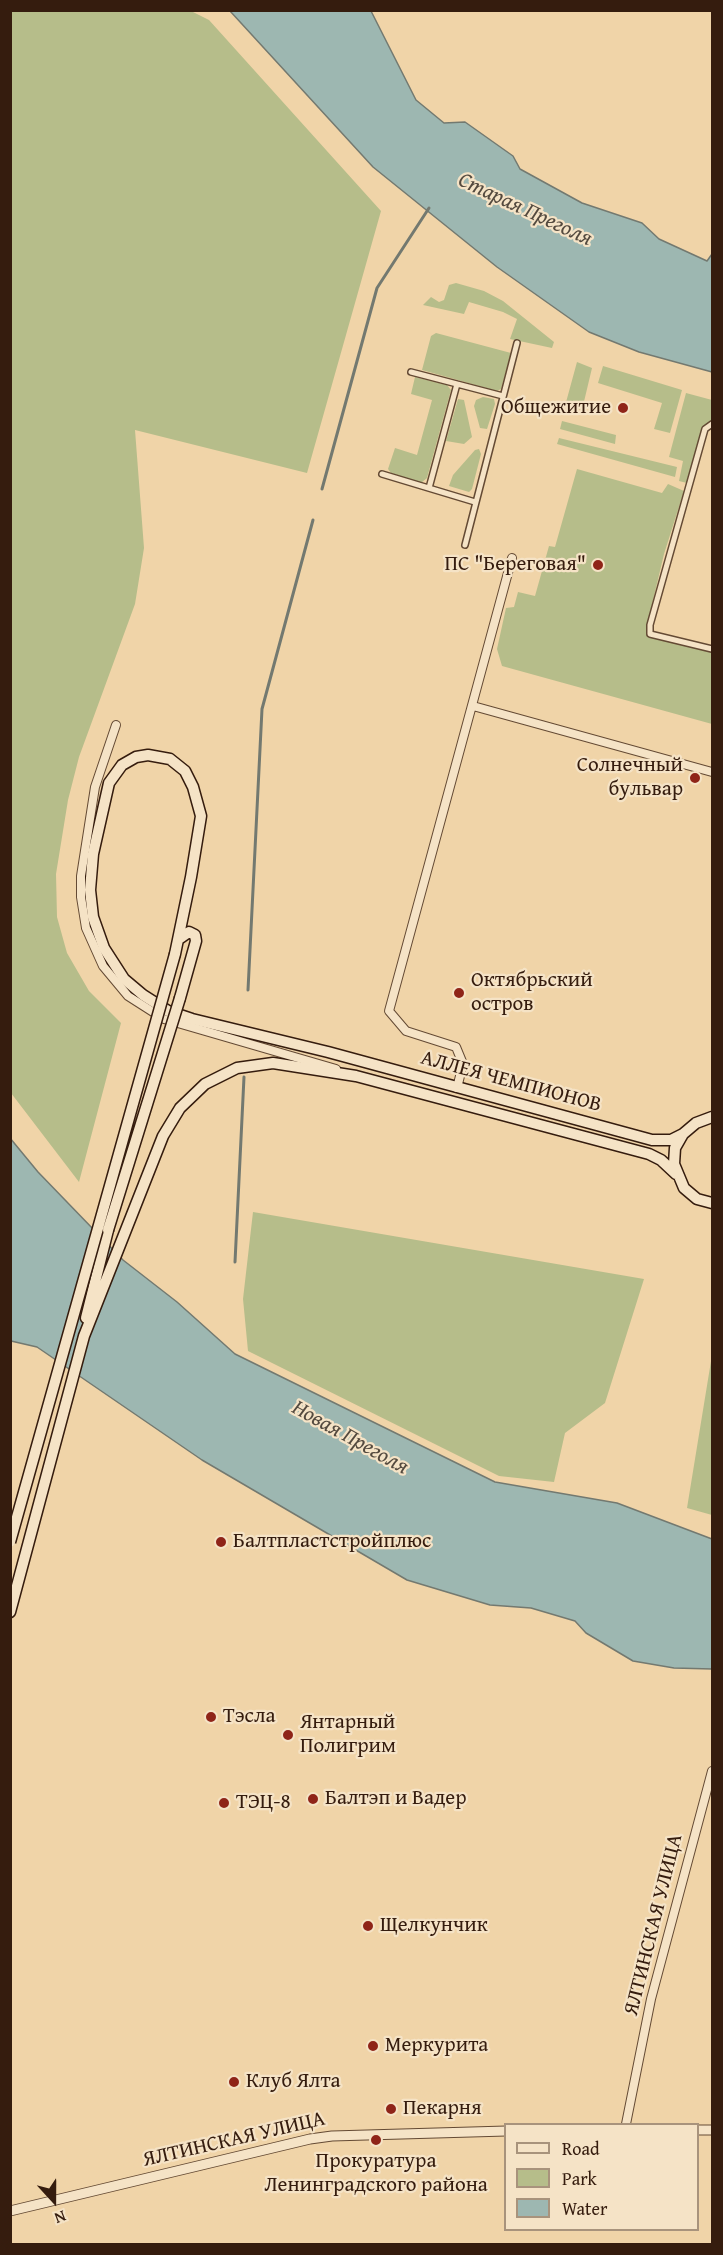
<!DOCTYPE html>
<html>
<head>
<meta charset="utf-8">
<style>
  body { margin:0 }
  #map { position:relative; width:723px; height:2255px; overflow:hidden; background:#f0d4a8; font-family:"Gentium Book Plus",serif }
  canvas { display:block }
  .frame { position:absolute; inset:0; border:12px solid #351c0e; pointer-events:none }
  .legend { position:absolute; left:504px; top:2123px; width:195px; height:108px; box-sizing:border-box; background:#f5e3c6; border:2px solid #a8937c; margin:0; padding:8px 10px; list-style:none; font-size:18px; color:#351c0e }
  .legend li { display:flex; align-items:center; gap:12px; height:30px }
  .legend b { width:30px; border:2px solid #a8937c }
  .north { position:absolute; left:24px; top:2171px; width:60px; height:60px; -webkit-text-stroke:4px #f5e3c6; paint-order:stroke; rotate:159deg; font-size:16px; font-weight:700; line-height:24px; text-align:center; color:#351c0e }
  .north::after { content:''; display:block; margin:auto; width:21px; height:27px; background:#351c0e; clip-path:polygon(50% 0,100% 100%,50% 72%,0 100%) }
</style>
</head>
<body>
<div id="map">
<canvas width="723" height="2255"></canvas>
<div class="frame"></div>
<ul class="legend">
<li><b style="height:8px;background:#f5e3c6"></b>Road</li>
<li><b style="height:16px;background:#b6bd8a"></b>Park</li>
<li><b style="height:16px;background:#9db7b1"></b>Water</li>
</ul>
<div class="north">N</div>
</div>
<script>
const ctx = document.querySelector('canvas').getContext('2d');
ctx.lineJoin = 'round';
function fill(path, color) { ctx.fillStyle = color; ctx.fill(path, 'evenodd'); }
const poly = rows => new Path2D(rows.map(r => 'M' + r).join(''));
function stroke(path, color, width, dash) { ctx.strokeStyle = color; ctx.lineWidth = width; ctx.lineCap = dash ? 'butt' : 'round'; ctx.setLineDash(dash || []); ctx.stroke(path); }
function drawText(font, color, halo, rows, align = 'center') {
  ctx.font = font + ' "Gentium Book Plus",serif'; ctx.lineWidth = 4.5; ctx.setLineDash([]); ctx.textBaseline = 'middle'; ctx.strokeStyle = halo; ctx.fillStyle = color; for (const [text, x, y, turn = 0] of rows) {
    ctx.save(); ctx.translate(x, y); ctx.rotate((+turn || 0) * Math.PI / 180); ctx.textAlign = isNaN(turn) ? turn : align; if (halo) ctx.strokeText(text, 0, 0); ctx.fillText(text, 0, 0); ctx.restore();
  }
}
fill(poly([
  [11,10,191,11,209,20,381,211,307,473,135,430,144,548,135,604,79,757,68,800,56,874,57,917,67,953,89,991,121,1023,79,1182,11,1093],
  [456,283,484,291,503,301,554,342,552,348,510,339,517,319,503,312,469,302,464,314,423,305,431,297,439,302,444,300,449,285],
  [436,333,511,353,501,389,497,391,422,370,431,336],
  [577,362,592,368,582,410,565,406],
  [603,366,682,390,670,433,654,429,662,403,598,383],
  [415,377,447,385,451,390,427,478,421,483,391,473,388,469,395,448,417,455,432,400,411,394],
  [686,393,712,400,712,421,703,427,687,483,679,481,683,461,669,457],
  [483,397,494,399,495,404,487,429,480,428,474,406,476,400],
  [458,399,464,400,472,437,464,444,446,441],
  [562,421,616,435,615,444,560,429],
  [559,438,677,467,675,477,557,444],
  [479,449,481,454,472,489,469,492,449,486,453,475,475,450],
  [577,469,662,493,668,484,684,491,664,554,646,630,649,637,712,652,712,724,502,666,497,649,506,608,514,607,518,592,535,596,549,546,555,547],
  [253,1212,644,1279,605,1403,565,1433,554,1482,499,1476,248,1351,243,1299],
  [712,1355,712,1515,687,1508]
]), '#b6bd8a');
const water = poly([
  [230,11,371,11,416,100,444,123,465,122,513,156,520,169,582,203,642,223,659,239,707,261,712,254,712,372,639,352,589,332,497,267,373,167,230,11],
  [10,1138,38,1172,123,1260,177,1302,235,1354,495,1482,617,1503,712,1539,712,1669,674,1668,633,1661,586,1633,575,1621,531,1608,490,1605,407,1580,202,1460,37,1347,11,1341,10,1138]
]);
fill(water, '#9db7b1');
stroke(water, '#737970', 1.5);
stroke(poly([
  [322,489,377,288,429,208],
  [248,990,262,709,313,520],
  [235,1262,244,1077]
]), '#737970', 3);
const pedestrian = poly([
  [411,372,503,396],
  [712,424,705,429,650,625,650,634,712,649],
  [382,474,475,502],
  [429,488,457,384],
  [465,545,517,343]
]);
const minor = poly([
  [473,706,712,772],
  [116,725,95,787,81,876,81,897,86,928,103,966,128,996,164,1019,336,1069],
  [457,1088,463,1064,456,1047,406,1031,389,1011,512,558],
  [626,2124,651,1999,712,1771]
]);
const tertiary = poly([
  [698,2130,712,2130],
  [10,2211,310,2139,332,2136,506,2131]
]);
const secondary = poly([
  [179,939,189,932,195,935,196,941,180,998],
  [175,954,191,877,201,816,193,787,185,771,170,759,148,755,136,757,122,765,109,783,93,854,90,890,93,917,104,948,124,979,143,995,168,1011,192,1019,328,1052,652,1140,671,1140,683,1134],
  [712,1117,696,1123,683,1134,675,1148,674,1164,684,1188,697,1199,712,1203],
  [86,1318,108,1230],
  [10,1612,84,1336,163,1136,180,1108,205,1084,237,1068,273,1063,356,1076,649,1154,661,1160,676,1174]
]);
stroke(pedestrian, '#644a34', 8);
stroke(minor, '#644a34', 10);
stroke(tertiary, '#644a34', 11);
stroke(secondary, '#351c0e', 13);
stroke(pedestrian, '#f5e3c6', 5);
stroke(minor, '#f5e3c6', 8);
stroke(tertiary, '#f5e3c6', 9);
stroke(secondary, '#f5e3c6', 10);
const secondaryBridge = poly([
  [108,1230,180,998],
  [10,1542,175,954]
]);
stroke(secondaryBridge, '#351c0e', 13, []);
stroke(secondaryBridge, '#f5e3c6', 10);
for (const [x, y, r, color] of [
  [623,408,6,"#8f2418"],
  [598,565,6,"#8f2418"],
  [695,778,6,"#8f2418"],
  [459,993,6,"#8f2418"],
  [221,1542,6,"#8f2418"],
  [211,1717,6,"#8f2418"],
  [288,1735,6,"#8f2418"],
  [313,1799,6,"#8f2418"],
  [224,1803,6,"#8f2418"],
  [368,1926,6,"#8f2418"],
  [373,2046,6,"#8f2418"],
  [234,2082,6,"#8f2418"],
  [391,2109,6,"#8f2418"],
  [376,2140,6,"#8f2418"]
]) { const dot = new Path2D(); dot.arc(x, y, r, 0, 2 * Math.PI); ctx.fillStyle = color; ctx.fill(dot); stroke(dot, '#f5e3c6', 2); }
drawText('21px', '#351c0e', '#f5e3c6', [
  ["Общежитие",611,408,"right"],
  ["ПС \"Береговая\"",586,565,"right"],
  ["Солнечный",683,766,"right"],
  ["бульвар",683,790,"right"],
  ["Октябрьский",471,981],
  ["остров",471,1005],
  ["Балтпластстройплюс",233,1542],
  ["Тэсла",223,1717],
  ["Янтарный",300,1723],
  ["Полигрим",300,1747],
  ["Балтэп и Вадер",325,1799],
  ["ТЭЦ-8",236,1803],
  ["Щелкунчик",380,1926],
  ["Меркурита",385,2046],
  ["Клуб Ялта",246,2082],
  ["Пекарня",403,2109],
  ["Прокуратура",376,2162,"center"],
  ["Ленинградского района",376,2186,"center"]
], 'left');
drawText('21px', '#351c0e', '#f5e3c6', [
  ["АЛЛЕЯ ЧЕМПИОНОВ",511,1082,15],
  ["ЯЛТИНСКАЯ УЛИЦА",654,1925,-76],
  ["ЯЛТИНСКАЯ УЛИЦА",234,2140,-13]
]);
drawText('italic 22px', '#544a3f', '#f5e3c6', [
  ["Старая Преголя",525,210,25],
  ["Новая Преголя",350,1438,29]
]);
</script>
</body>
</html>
